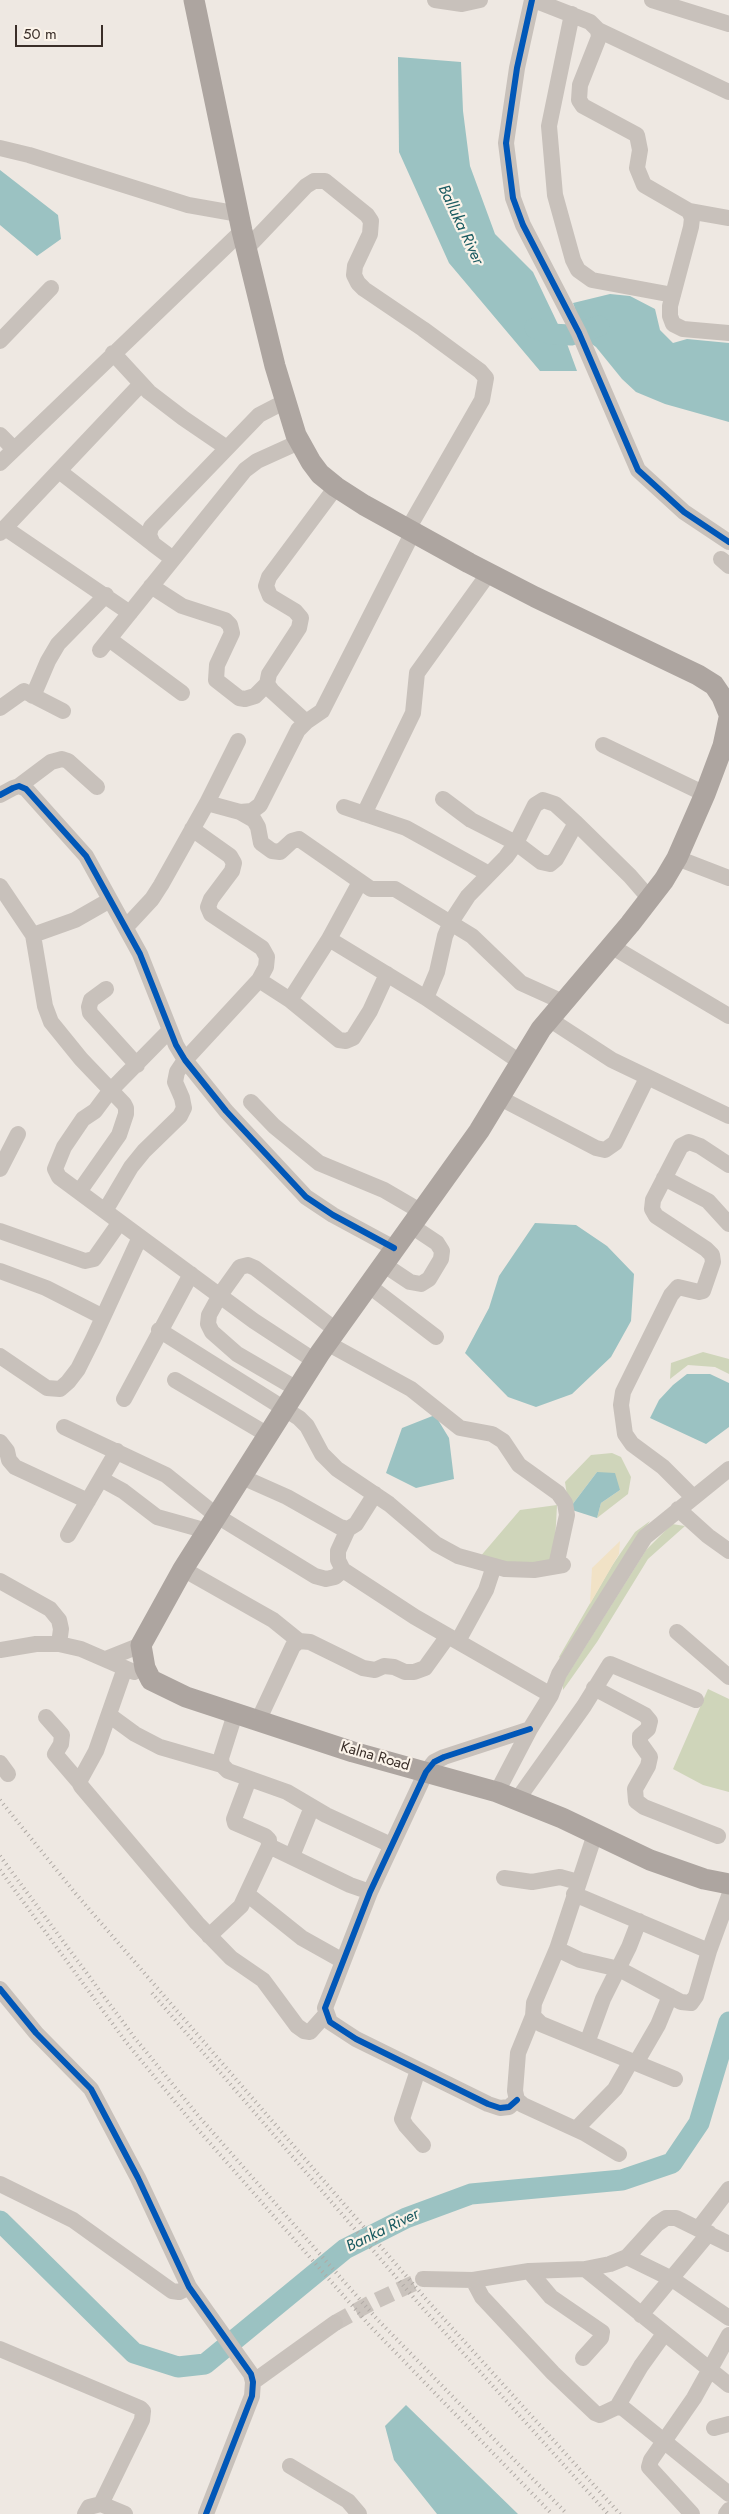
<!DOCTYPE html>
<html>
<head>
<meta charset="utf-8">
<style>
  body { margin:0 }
  #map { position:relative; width:729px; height:2514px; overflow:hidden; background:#eee8e2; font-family:Jost,sans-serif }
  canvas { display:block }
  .scale { position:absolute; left:15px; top:25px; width:88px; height:22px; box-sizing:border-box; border:2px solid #3a2e28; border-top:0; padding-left:6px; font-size:15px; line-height:18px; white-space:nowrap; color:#3a2e28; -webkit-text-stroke:4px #fbf3e9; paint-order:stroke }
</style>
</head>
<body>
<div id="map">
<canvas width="729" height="2514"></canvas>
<div class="scale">50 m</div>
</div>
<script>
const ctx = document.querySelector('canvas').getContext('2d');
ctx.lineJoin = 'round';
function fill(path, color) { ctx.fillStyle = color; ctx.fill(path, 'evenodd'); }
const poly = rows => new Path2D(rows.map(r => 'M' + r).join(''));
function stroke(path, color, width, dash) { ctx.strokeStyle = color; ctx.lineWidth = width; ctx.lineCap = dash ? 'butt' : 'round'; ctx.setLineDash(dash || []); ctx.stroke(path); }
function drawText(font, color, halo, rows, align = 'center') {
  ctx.font = font + ' Jost,sans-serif'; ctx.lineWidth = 4.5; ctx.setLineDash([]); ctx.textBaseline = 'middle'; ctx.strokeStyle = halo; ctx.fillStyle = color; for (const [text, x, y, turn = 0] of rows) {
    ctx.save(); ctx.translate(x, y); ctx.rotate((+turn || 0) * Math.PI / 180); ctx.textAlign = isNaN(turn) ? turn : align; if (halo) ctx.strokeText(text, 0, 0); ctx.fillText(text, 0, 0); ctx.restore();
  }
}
fill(poly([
  [703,1352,729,1359,729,1374,715,1367,688,1365,670,1379,671,1363],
  [612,1453,621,1457,631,1477,628,1494,597,1518,601,1503,620,1490,597,1472,569,1509,565,1482,591,1455],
  [557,1505,554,1561,509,1565,479,1558,520,1510],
  [650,1521,616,1571,562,1660,559,1657,611,1567,635,1532],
  [672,1524,685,1526,648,1559,597,1642,563,1690,563,1682,646,1550],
  [708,1689,729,1699,729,1792,703,1785,673,1769]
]), '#cfd5ba');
fill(poly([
  [620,1541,619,1554,590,1604,592,1568]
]), '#f1e2c6');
fill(poly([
  [398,57,461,62,463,111,470,166,495,234,533,272,566,341,577,371,540,371,449,263,399,152],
  [0,170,58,215,61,239,37,256,0,225],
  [610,294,630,296,655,309,660,330,673,343,687,339,729,343,729,422,665,404,636,392,622,379,596,347,586,340,573,303],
  [535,1223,576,1225,607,1246,634,1274,631,1321,611,1357,572,1394,536,1407,508,1397,465,1353,489,1308,499,1276],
  [687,1374,710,1374,729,1383,729,1427,706,1444,650,1418,659,1400,673,1385],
  [435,1415,449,1438,454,1479,416,1488,386,1473,402,1428],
  [597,1472,615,1473,620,1490,601,1503,597,1518,569,1509],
  [406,2405,518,2514,437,2514,394,2460,385,2426]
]), '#9bc2c2');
stroke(poly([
  [535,328,550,334,571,335,599,326],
  [0,2221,134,2353,178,2367,205,2364,345,2249,406,2218,471,2194,622,2180,672,2163,699,2123,729,2022]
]), '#9bc2c2', 21);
stroke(poly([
  [335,2323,371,2303,423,2279]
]), '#cac3bd', 16, [16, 8]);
stroke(poly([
  [435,0,462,4,480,0],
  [532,0,517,68,506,143,513,198,523,225,579,333,638,470,684,512,729,542],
  [534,0,590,22,598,30,599,37,580,85,579,100,583,106,637,135,640,150,637,168,644,185,689,211,692,218,691,227,670,306,670,316,673,324,683,329,729,333],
  [652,0,729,24],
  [572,14,549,126,555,195,573,260,578,270,592,280,673,295],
  [598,30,729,92],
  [0,148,29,155,188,205,239,214],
  [689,211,729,218],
  [246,249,306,186,314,181,325,181,367,215,371,221,370,234,355,266,354,275,358,283,364,289,423,329,480,371,486,378,482,400,408,529],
  [0,341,51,288],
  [113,353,149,392,183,418,227,448],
  [0,435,13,448],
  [0,463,242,231],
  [59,471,153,544],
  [5,528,130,613],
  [0,533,141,384],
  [173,559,153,544,149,535,151,527,259,415,286,401],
  [721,559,729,566],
  [151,586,182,606,225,620,230,625,232,633,217,665,216,680,239,698,245,699,255,696,267,684],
  [109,639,182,693],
  [100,650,245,470,257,461,299,442],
  [33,696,48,661,58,644,106,595],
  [0,708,24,691,63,711],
  [306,722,272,691,267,684,269,674,299,628,301,618,295,611,270,596,266,586,269,577,336,487],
  [603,745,705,794],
  [19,786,51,762,62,759,68,761,97,787],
  [0,795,13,788,19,786,26,789,86,856,140,954,176,1045,185,1060,226,1111,306,1197,333,1215,394,1248],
  [443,799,471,820,516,843,541,862,550,864,556,859,576,823],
  [207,803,240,812,252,811,260,805,298,730,306,722,322,711,413,532],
  [344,807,406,828,489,874],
  [240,812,254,820,258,827,261,843,272,851,280,852,292,841,299,839,371,889,395,889,472,936,521,983,563,1002],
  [364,814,413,713,417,673,489,573],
  [677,858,729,878],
  [0,886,33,935,45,1006,51,1022,81,1059,124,1104,126,1108,126,1114,119,1135,79,1192],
  [126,927,152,899,161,885,207,803,238,741],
  [33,935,75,920,110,900],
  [329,939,426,998,520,1062],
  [611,946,729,1016],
  [259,980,290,1000,339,1040,346,1041,353,1038,370,1011,387,974],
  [106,989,91,1000,89,1007,90,1013,137,1065],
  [426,998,437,972,445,936,451,922,468,896,506,857,516,843,535,805,543,800,555,804,576,823,630,876,650,899],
  [290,1000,329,939,360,882],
  [549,1019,612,1060,729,1116],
  [169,1031,110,1091,95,1111,83,1119,64,1147,55,1169,59,1177,140,1237,254,1321,315,1361],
  [500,1098,596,1148,605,1150,615,1143,647,1078],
  [251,1102,274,1126,319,1163,384,1190,420,1211],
  [0,1169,18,1134],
  [664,1178,708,1201,729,1224],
  [105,1211,131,1167,144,1151,180,1116,184,1108,182,1098,175,1082,177,1072,185,1060,259,980,266,967,267,957,262,948,211,914,208,907,211,899,232,871,234,863,230,856,192,829],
  [0,1231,85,1261,94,1259,120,1222],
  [383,1264,410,1282,421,1284,429,1279,441,1259,442,1251,437,1243,410,1225],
  [0,1271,46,1288,103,1317],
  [368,1285,436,1337],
  [159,1330,299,1418,307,1426,322,1454,337,1469,389,1504,436,1544,458,1556,505,1569,534,1570,563,1565],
  [327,1343,411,1389,460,1428,492,1434,503,1441,519,1465,558,1493,565,1503,567,1515,556,1566],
  [0,1356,47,1388,60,1389,68,1382,78,1369,93,1339,140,1237],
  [175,1380,268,1435],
  [297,1389,237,1354,212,1332,208,1324,209,1315,220,1295,240,1267,248,1265,255,1268,336,1330],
  [124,1399,191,1274],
  [64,1427,166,1475,217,1516,315,1576,326,1579,335,1577,343,1570],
  [0,1442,7,1451,9,1460,15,1467,88,1501],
  [242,1477,287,1497,340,1527,348,1529,356,1524,375,1494],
  [101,1479,123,1491,157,1517,207,1531],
  [693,1497,663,1467,632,1444,625,1434,621,1405,623,1392,671,1295,678,1287,699,1292,703,1291,713,1262,712,1255,706,1249,656,1216,652,1209,653,1200,681,1146,689,1142,700,1146,729,1165],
  [678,1509,708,1536,729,1551],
  [348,1529,338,1551,338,1560,343,1570,415,1617,551,1695],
  [68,1535,117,1451],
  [183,1569,273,1620,299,1641],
  [0,1581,50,1609,59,1620,61,1629,59,1644],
  [677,1632,729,1677],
  [458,1641,486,1590,494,1566],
  [0,1650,36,1644,59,1644,81,1649,134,1672],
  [106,1659,141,1645],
  [125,1668,96,1751,79,1782,81,1786,197,1923,231,1958,263,1980,297,2026,304,2031,310,2032,327,2013],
  [594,1688,645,1715,650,1721,648,1729,640,1736,640,1743,650,1757,648,1766,635,1789,636,1801,644,1807,718,1836],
  [235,1714,221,1758,222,1765,228,1771,287,1792,326,1815,391,1845],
  [109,1715,135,1734,160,1747,222,1765],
  [46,1717,62,1735,61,1744,55,1754,79,1782],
  [258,1721,293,1646,299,1641,310,1642,363,1668,375,1670,384,1666,394,1667,405,1672,414,1672,425,1668,448,1636],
  [0,1763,8,1774],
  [497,1792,530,1729,551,1695,559,1674,645,1537,729,1469],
  [517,1800,584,1706,610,1664,696,1700],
  [595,1834,557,1949,534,2003,533,2016,541,2024,675,2079],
  [269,1846,350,1885,370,1892],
  [292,1856,312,1807],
  [504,1878,532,1882,560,1877,578,1882],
  [247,1894,302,1938,343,1961],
  [574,1894,709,1951],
  [209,1936,241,1906,269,1846,269,1840,265,1836,235,1823,234,1819,249,1779],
  [557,1949,580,1960,619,1969,681,2002,691,2003,696,1996,709,1951,729,1896],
  [0,1989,36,2033,91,2089,138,2178,189,2287,251,2374,253,2382,252,2396,206,2514],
  [533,2016,518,2053,515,2091,517,2100,523,2105,584,2133,619,2154],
  [587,2043,603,1999,629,1947,639,1921],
  [636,2063,658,2025,670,1996],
  [418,2070,402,2119,406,2126,423,2145],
  [517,2100,509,2107,500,2108,488,2104,356,2039,330,2022,325,2008,370,1892,426,1772,434,1762,444,1757,530,1729],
  [576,2129,615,2089,631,2061],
  [0,2184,73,2220,172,2291,179,2292,189,2287],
  [699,2228,729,2189],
  [627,2257,672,2279,729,2318],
  [585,2269,729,2385],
  [529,2271,551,2297,602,2332,601,2338,583,2358],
  [423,2279,473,2280,529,2271,585,2269,610,2264,627,2257,657,2224,666,2218,676,2218,729,2244],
  [473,2280,482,2297,497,2313,553,2373,595,2413,600,2415,617,2407,623,2408,729,2494],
  [641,2315,709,2233],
  [0,2349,140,2408,143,2411,142,2420,101,2504],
  [253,2382,335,2323],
  [617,2407,641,2366,664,2334],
  [714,2428,729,2424],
  [290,2466,348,2501,359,2514],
  [85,2514,89,2507,101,2504,125,2514],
  [692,2514,649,2467,651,2460,694,2398,729,2335],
  [726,2514,729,2510]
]), '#c8c1bb', 16);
stroke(poly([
  [194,0,242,231,275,366,296,435,311,462,320,474,336,487,364,505,469,563,535,597,698,675,714,685,722,697,729,714],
  [729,718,723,746,705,794,677,858,664,880,630,924,541,1029,479,1131,320,1353,183,1569,141,1645,145,1668,151,1680,186,1697,353,1752,497,1792,562,1818,650,1860,704,1879,729,1884]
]), '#ada5a0', 21);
stroke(poly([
  [0,1800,76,1894,426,2299,620,2514],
  [0,1856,134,2037,201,2119,377,2319,567,2514],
  [0,1870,126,2042,195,2126,370,2326,552,2514],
  [152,1993,420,2305,608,2514]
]), '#b0aaa5', 4, [1, 4]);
stroke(poly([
  [532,0,517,68,506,143,513,198,523,225,579,333,638,470,684,512,729,542],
  [0,795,13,788,19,786,26,789,86,856,140,954,176,1045,185,1060,226,1111,306,1197,333,1215,394,1248],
  [0,1989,36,2033,91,2089,138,2178,189,2287,251,2374,253,2382,252,2396,206,2514],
  [517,2100,509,2107,500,2108,488,2104,356,2039,330,2022,325,2008,370,1892,426,1772,434,1762,444,1757,530,1729]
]), '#0057b8', 6);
drawText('15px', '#3a2e28', '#fbf3e9', [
  ["Kalna Road",375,1757,16]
]);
drawText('italic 16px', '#195a60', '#fbf3e9', [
  ["Balluka River",460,225,65],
  ["Banka River",383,2231,-26]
]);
</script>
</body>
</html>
